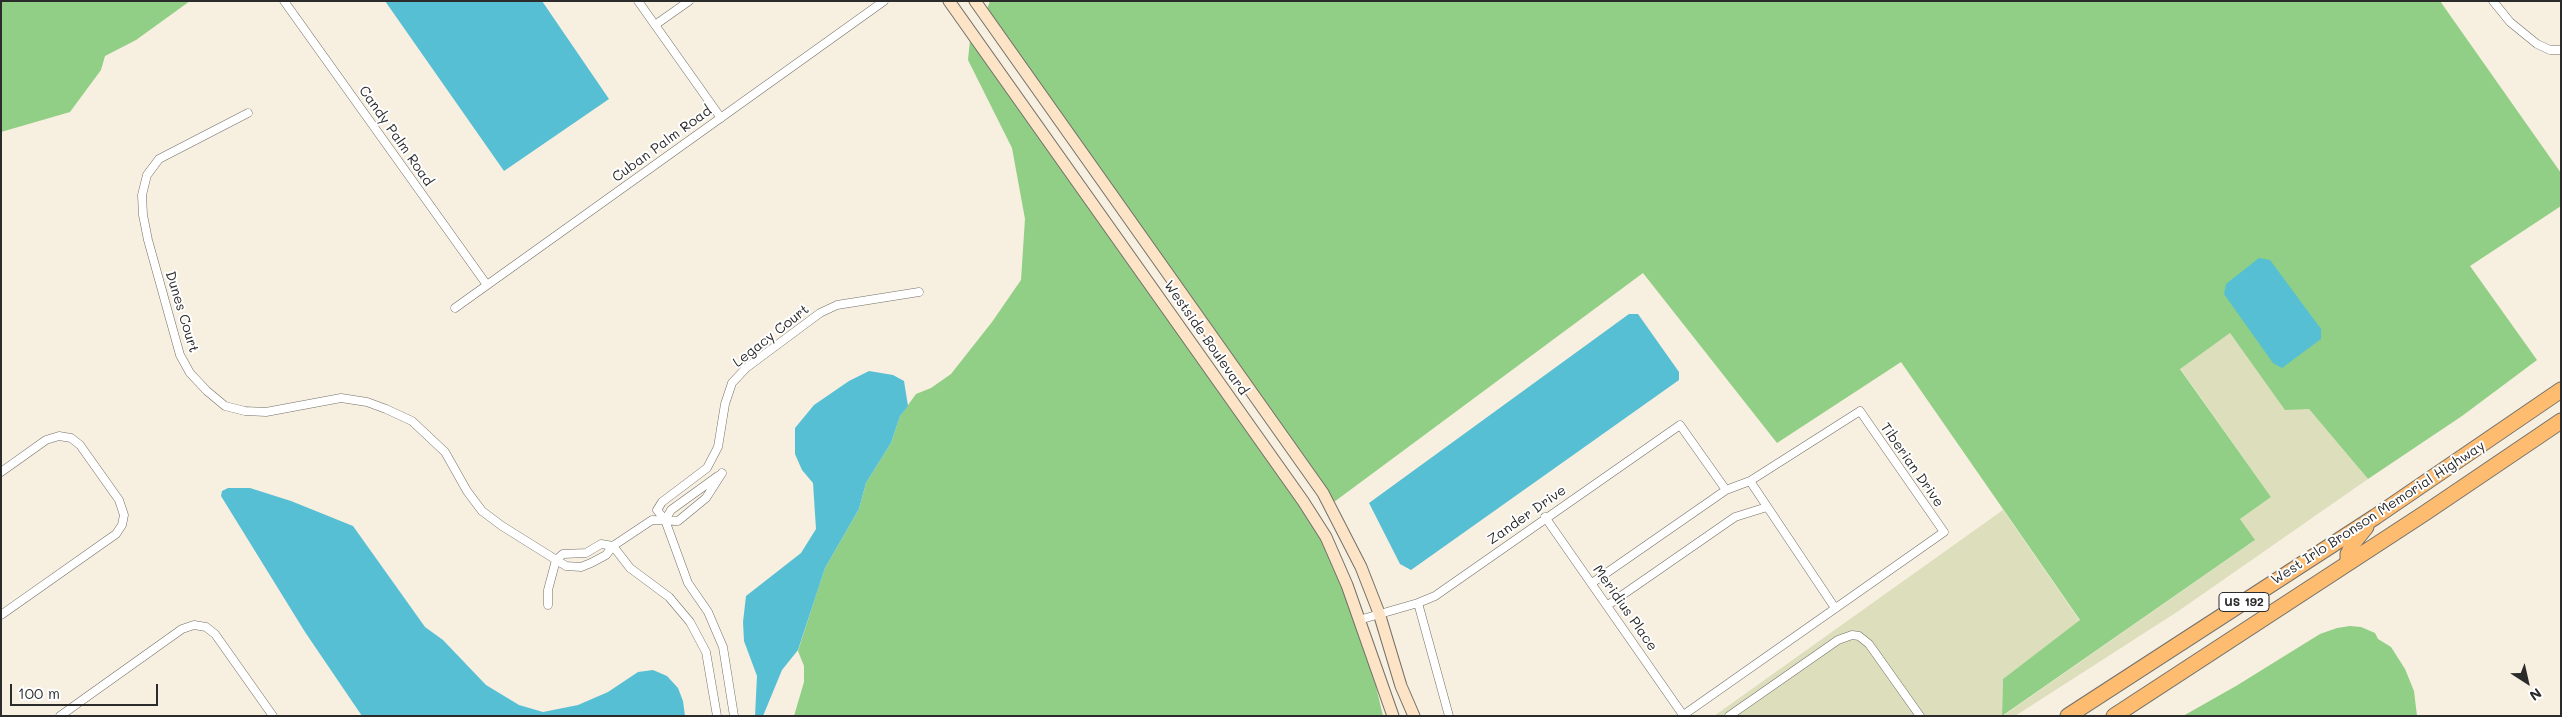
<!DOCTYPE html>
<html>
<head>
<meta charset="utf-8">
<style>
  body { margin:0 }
  #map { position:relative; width:2562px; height:717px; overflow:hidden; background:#f7efdf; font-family:Mali,sans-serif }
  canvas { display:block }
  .frame { position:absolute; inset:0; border:2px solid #2b2b2b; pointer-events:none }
  .north { position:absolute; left:2502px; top:657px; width:50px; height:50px; -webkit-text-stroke:4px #fff; paint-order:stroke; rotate:145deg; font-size:14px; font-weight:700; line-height:20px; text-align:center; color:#2b2b2b }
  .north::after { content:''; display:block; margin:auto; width:18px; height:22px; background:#2b2b2b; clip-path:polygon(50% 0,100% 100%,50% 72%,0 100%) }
  .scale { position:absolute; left:10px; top:684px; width:148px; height:22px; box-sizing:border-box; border:2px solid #2b2b2b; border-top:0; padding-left:6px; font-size:15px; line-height:18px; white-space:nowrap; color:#2b2b2b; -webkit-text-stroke:4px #fff; paint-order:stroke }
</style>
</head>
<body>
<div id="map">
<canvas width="2562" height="717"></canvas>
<div class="frame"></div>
<div class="north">N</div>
<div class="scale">100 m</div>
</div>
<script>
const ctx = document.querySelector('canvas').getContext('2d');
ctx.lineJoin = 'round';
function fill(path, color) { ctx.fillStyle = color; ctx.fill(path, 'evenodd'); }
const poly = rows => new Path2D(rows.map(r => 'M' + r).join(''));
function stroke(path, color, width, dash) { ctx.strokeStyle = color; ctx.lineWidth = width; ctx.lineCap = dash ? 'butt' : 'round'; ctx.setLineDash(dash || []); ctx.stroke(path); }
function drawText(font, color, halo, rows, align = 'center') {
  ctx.font = font + ' Mali,sans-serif'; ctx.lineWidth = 4; ctx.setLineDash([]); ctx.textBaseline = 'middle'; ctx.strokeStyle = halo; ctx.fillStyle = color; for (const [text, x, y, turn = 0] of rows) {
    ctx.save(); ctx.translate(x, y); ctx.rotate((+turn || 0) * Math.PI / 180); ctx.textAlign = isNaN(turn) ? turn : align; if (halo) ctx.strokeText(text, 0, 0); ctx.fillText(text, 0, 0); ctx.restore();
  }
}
fill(poly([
  [2230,333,2285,409,2309,409,2368,479,2177,612,2015,716,2003,716,2254,541,2240,519,2271,497,2180,368],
  [2003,510,2080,621,2003,679,2002,716,1714,716]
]), '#dddebc');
fill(poly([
  [1,1,190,1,136,40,105,56,101,70,70,112,1,132],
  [990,1,2440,1,2561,173,2561,206,2470,266,2537,360,2462,416,2368,479,2309,409,2285,410,2230,333,2180,369,2271,497,2240,519,2255,540,2002,716,2003,679,2080,620,1901,362,1777,443,1643,273,1334,502,1325,486,987,9],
  [970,40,1299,504,1321,539,1342,587,1374,678,1383,716,794,716,804,682,804,666,798,651,817,592,825,568,859,509,866,483,891,443,900,416,916,394,931,388,951,374,992,322,1021,280,1025,219,1012,148,968,60],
  [2350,626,2361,627,2375,633,2378,639,2391,647,2405,669,2414,691,2417,716,2183,716,2236,686,2320,634,2337,628]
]), '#90cf85');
fill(poly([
  [385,1,542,1,609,99,504,171],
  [2259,258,2270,260,2321,329,2321,339,2282,368,2273,363,2224,294,2226,284],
  [1629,314,1638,314,1679,372,1679,380,1411,570,1400,564,1369,503],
  [869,371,893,375,904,381,908,406,900,416,891,443,866,483,859,509,825,568,798,650,782,670,763,716,755,716,757,676,744,641,743,622,746,596,801,553,816,529,813,483,802,470,795,454,795,428,814,405,849,381],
  [228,488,250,488,291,501,353,526,425,627,443,640,486,685,519,705,543,712,578,705,608,692,638,672,653,670,667,676,678,688,683,701,685,716,362,716,305,632,221,496,222,491]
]), '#57bfd4');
const street = poly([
  [284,1,487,285],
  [638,1,721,118],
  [2493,1,2510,22,2537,44,2550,50,2561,50],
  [655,25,689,1],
  [248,113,159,159,147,175,142,195,143,215,148,240,180,355,190,373,207,391,225,406,245,411,266,412,341,398,367,402,386,409,412,421,445,452,467,491,482,511,502,526,566,566,581,567,591,563,606,555,613,546,652,520,678,521,706,498,722,473],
  [455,308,884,1],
  [1,472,46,440,59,436,71,438,80,445,119,500,124,515,122,525,116,534,1,615],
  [1750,481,1835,608],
  [1545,517,1683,715],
  [665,520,671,510,718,476],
  [613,546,630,568,669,597,690,622,706,652,717,716],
  [556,560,563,554,586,553,601,544,613,546],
  [1592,583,1726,490,1750,481,1860,411,1944,532,1682,716],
  [548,605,548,590,556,560],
  [1608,605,1735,517,1767,507],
  [1359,620,1418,603],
  [60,716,182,629,194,625,206,627,215,634,273,716],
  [734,716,723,647,708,612,688,583,665,520,657,510,662,502,707,468,718,447,725,404,732,383,746,368,820,313,837,305,919,292],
  [1449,716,1418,603,1435,596,1680,425,1726,490],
  [1729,716,1838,640,1852,635,1859,636,1869,644,1920,716]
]);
const secondary = poly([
  [949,1,1303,501,1326,537,1347,585,1393,716],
  [975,1,1323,493,1361,567,1379,613,1401,686,1414,716]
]);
const highway = poly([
  [2348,563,2348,554,2354,542,2366,527],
  [2068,716,2375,517,2561,390],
  [2114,716,2425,513,2561,421]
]);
stroke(street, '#72706a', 9);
stroke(secondary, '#72706a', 13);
stroke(highway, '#72706a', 17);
stroke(street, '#fff', 8);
stroke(secondary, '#fee4c6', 11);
stroke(highway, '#fdbc70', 15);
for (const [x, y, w] of [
  [2244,602,50]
]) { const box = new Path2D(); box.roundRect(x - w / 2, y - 9.5, w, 19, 4); ctx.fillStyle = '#fff'; ctx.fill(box); stroke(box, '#2b2b2b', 1); }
drawText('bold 12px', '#2b2b2b', null, [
  ["US 192",2244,602]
]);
drawText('14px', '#2b2b2b', '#fff', [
  ["Candy Palm Road",396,136,55],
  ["Cuban Palm Road",662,144,-36],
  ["Dunes Court",182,312,73],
  ["Legacy Court",771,336,-38],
  ["Westside Boulevard",1206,338,55],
  ["Tiberian Drive",1912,465,55],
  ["West Irlo Bronson Memorial Highway",2378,513,-33],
  ["Zander Drive",1527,515,-35],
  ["Meridius Place",1625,608,55]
]);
</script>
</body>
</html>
